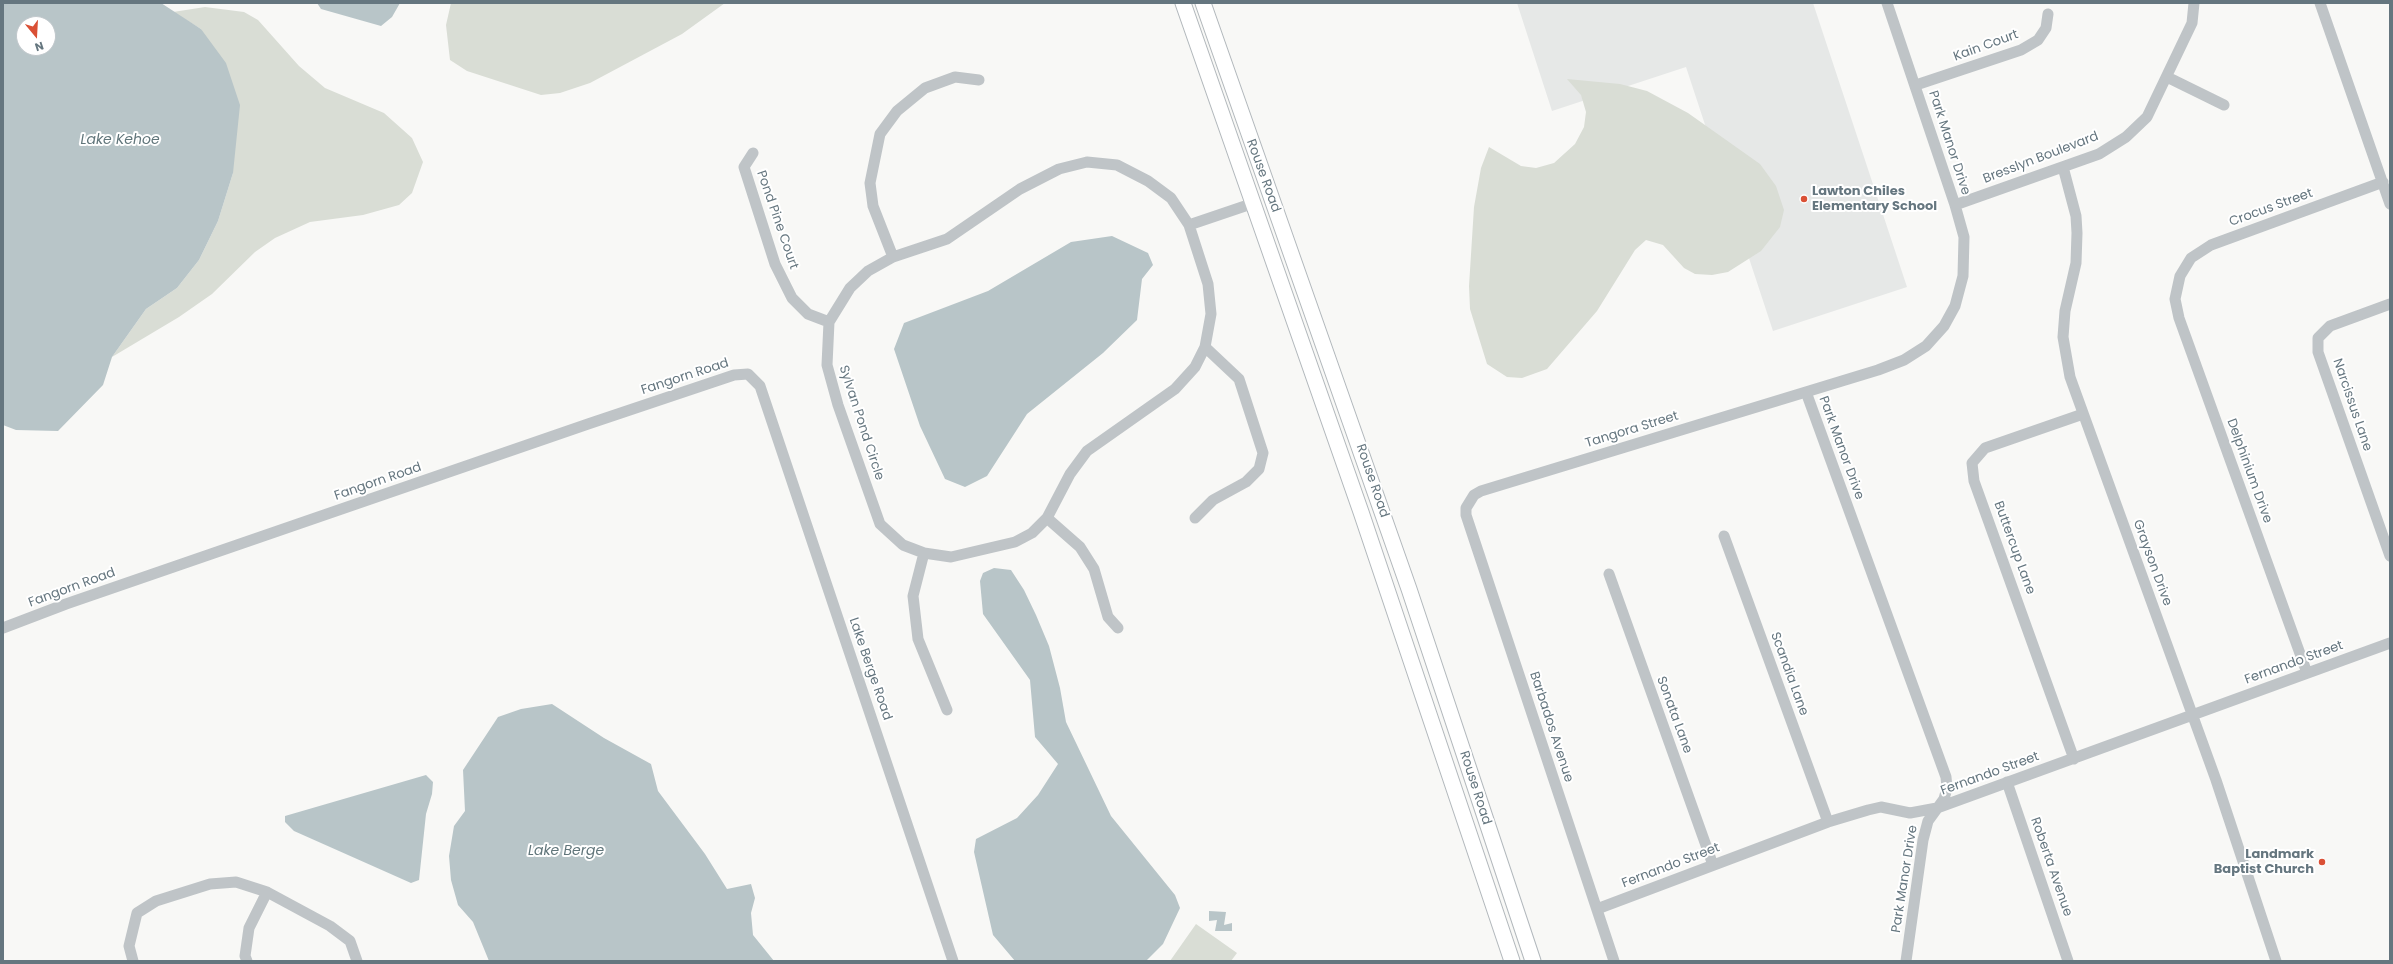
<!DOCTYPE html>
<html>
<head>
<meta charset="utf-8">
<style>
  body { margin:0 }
  #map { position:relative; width:2393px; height:964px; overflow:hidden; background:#f8f8f6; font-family:Poppins,sans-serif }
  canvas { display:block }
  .frame { position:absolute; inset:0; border:4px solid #65767f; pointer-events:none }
  .north { position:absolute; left:16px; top:16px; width:40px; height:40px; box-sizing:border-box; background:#fff; border:1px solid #c1c8cc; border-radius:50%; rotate:162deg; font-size:11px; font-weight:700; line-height:16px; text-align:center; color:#65767f }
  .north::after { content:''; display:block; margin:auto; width:14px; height:18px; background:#da5035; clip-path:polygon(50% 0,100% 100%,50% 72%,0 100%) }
</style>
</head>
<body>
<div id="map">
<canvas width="2393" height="964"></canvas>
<div class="frame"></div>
<div class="north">N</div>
</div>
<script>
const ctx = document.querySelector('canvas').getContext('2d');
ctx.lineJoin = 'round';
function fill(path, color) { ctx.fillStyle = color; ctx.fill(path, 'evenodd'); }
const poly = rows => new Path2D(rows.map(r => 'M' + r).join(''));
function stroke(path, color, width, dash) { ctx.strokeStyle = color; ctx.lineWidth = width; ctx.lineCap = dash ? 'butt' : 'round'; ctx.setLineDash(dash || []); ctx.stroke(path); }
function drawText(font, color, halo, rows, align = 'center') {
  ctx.font = font + ' Poppins,sans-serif'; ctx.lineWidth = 4; ctx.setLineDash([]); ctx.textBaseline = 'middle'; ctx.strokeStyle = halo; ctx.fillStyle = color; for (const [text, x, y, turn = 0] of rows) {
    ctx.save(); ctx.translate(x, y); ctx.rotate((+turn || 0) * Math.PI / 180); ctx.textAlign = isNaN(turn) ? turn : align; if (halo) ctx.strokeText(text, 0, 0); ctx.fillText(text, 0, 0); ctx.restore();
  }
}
fill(poly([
  [1517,3,1813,3,1907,287,1773,331,1686,67,1552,111]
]), '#e6e8e7');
fill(poly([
  [451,3,725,3,682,34,590,83,560,93,541,95,467,71,450,60,446,25],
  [205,7,244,12,258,20,299,66,325,88,384,113,412,138,423,162,412,193,399,205,363,215,310,222,275,238,255,252,212,294,179,317,112,357,146,309,177,288,199,260,218,221,233,173,201,29,173,12],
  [1567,79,1620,84,1647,91,1688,113,1760,164,1776,186,1784,210,1780,227,1761,251,1728,272,1712,275,1695,274,1684,268,1663,245,1646,240,1635,250,1597,311,1547,369,1522,378,1507,377,1487,364,1470,309,1469,286,1474,207,1481,168,1489,147,1521,166,1536,168,1554,163,1575,144,1584,127,1586,112,1581,95],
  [1196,924,1237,953,1231,961,1170,961]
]), '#d9ddd5');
fill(poly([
  [3,3,161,3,201,29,226,63,240,105,233,173,218,221,199,260,177,288,146,309,112,357,103,385,58,431,16,430,3,425],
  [24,24,48,24,48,48,24,48],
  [317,3,400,3,392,17,381,26,321,9],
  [1112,236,1148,253,1153,265,1142,279,1137,320,1103,353,1027,414,987,476,965,487,945,479,920,426,894,349,904,323,988,291,1071,242],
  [994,568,1011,570,1024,590,1036,615,1049,646,1060,688,1066,722,1111,816,1175,895,1180,908,1163,944,1146,961,1015,961,993,935,974,852,976,839,1017,818,1038,795,1058,764,1035,737,1030,680,983,614,980,581,983,573],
  [552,704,604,738,651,764,658,791,705,854,727,889,751,884,755,898,751,913,753,935,774,961,489,961,473,922,458,905,451,880,449,856,454,826,465,811,463,770,498,717,521,709],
  [426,775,433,782,432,794,426,814,419,880,411,883,294,831,285,822,285,816],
  [1209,911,1226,912,1224,925,1232,923,1232,931,1215,931,1217,920,1209,921]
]), '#b8c5c8');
const secondary = poly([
  [1183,3,1361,512,1512,961],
  [1203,3,1409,589,1533,961]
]);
stroke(secondary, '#b2b8bc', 17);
stroke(poly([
  [2320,3,2390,204],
  [2167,77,2224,105],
  [1916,85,2021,50,2038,40,2046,28,2048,14],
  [753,153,744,167,775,264,792,298,808,314,829,322],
  [1087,162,1117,165,1148,181,1171,198,1189,225,1208,284,1211,314,1205,347,1195,367,1175,389,1087,451,1070,474,1047,518,1032,533,1015,542,951,557,924,553,903,545,880,524,838,405,827,365,829,322,850,288,868,271,893,257,947,239,1020,189,1059,169,1087,162],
  [2063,167,2076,216,2077,233,2076,263,2065,311,2063,337,2070,377,2216,780,2276,961],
  [1955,205,2099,154,2126,137,2147,117,2192,23,2194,3],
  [1189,225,1251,204],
  [893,257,873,206,870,183,880,134,897,111,925,88,955,77,979,80],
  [2390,304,2330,326,2318,338,2318,352,2390,556],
  [1806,392,1946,777,1947,788,1944,799,1928,821,1923,840,1906,961],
  [1047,518,1080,547,1094,569,1108,617,1118,628],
  [1195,518,1213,500,1246,482,1259,469,1263,453,1239,379,1205,347],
  [1724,536,1828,822],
  [924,553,913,596,918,639,947,710],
  [1609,574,1713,865],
  [3,628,66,604,588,424,734,375,748,374,760,386,953,961],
  [2307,673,2179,318,2175,299,2180,276,2191,258,2211,245,2383,182],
  [2074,759,1974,481,1972,463,1985,448,2083,414],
  [2007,782,2068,961],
  [1597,909,1828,822,1868,810,1881,807,1910,813,1937,808,2390,643],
  [133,961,129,946,137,913,156,901,210,884,236,882,267,892,330,926,350,941,357,961],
  [247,961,245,956,249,928,267,892],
  [1614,961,1466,515,1466,508,1474,495,1481,491,1878,370,1904,360,1926,346,1944,326,1955,306,1963,276,1964,237,1955,205,1887,3]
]), '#bfc4c7', 11);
stroke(secondary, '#fff', 15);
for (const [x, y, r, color] of [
  [1804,199,4,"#da5035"],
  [2322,862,4,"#da5035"]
]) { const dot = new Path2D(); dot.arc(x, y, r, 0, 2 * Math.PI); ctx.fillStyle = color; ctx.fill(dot); stroke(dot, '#fff', 1.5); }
drawText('13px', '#65767f', '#fff', [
  ["Kain Court",1986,46,-20],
  ["Park Manor Drive",1949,143,72],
  ["Bresslyn Boulevard",2041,158,-21],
  ["Rouse Road",1263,176,70],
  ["Crocus Street",2271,208,-20],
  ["Pond Pine Court",777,220,71],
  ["Fangorn Road",685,377,-18],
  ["Narcissus Lane",2352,405,71],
  ["Sylvan Pond Circle",861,423,72],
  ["Tangora Street",1632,430,-17],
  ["Park Manor Drive",1841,448,70],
  ["Delphinium Drive",2249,471,70],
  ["Rouse Road",1372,481,71],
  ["Fangorn Road",378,482,-19],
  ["Buttercup Lane",2014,548,70],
  ["Grayson Drive",2152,563,70],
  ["Fangorn Road",72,588,-20],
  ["Fernando Street",2294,663,-20],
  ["Lake Berge Road",870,669,71],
  ["Scandia Lane",1789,674,70],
  ["Sonata Lane",1674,715,70],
  ["Barbados Avenue",1551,727,72],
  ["Fernando Street",1990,774,-20],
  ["Rouse Road",1475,788,72],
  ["Fernando Street",1671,866,-21],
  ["Roberta Avenue",2051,867,71],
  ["Park Manor Drive",1905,879,-81]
]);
drawText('bold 13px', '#65767f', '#fff', [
  ["Lawton Chiles",1812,192],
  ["Elementary School",1812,207],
  ["Landmark",2314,855,"right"],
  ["Baptist Church",2314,870,"right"]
], 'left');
drawText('italic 14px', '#60757a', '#fff', [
  ["Lake Kehoe",120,140],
  ["Lake Berge",566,851]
]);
</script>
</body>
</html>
